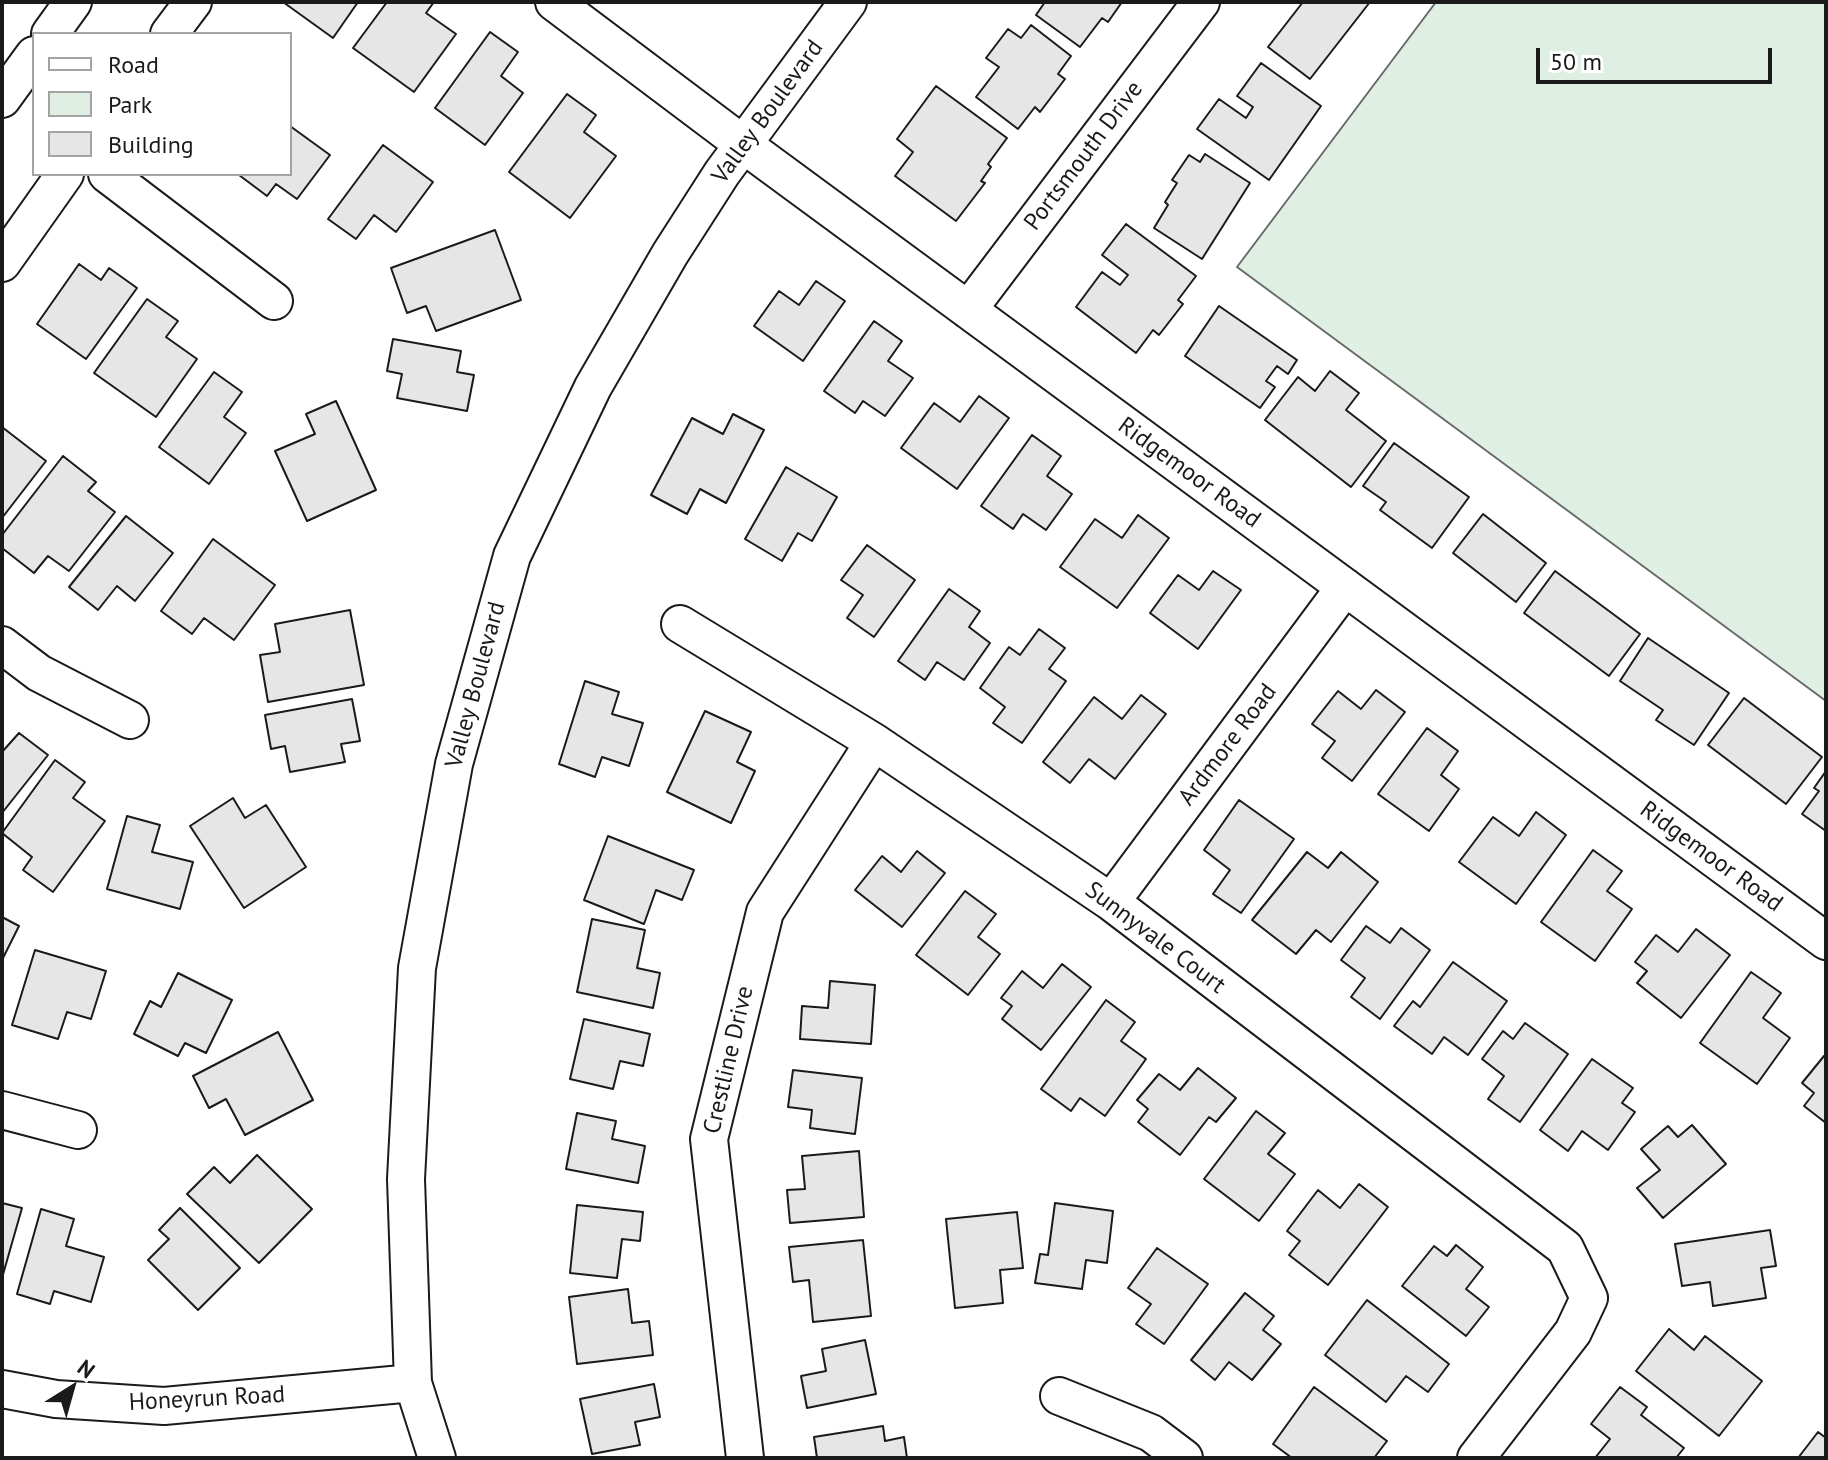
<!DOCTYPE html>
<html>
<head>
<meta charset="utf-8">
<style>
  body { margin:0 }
  #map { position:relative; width:1828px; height:1460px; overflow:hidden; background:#fff; font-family:"PT Sans",sans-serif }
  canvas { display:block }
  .frame { position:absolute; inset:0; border:4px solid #1a1a1a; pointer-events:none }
  .legend { position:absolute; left:32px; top:32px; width:260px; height:144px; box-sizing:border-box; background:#fff; border:2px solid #a3a3a3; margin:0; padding:10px 14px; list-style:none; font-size:24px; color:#1a1a1a }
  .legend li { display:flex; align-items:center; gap:16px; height:40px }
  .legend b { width:40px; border:2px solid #a3a3a3 }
  .north { position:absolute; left:32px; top:1348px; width:80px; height:80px; -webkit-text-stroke:6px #fff; paint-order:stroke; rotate:37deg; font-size:22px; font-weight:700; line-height:32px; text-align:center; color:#1a1a1a }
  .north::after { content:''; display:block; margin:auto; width:28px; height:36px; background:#1a1a1a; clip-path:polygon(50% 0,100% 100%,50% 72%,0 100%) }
  .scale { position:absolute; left:1536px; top:48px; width:236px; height:36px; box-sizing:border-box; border:4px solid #1a1a1a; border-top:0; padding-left:10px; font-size:24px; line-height:28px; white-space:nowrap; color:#1a1a1a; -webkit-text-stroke:6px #fff; paint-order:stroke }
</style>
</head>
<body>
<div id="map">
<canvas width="1828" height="1460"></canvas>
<div class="frame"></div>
<ul class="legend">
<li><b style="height:10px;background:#fff"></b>Road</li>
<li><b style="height:22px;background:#e0efe3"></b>Park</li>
<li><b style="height:22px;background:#e6e6e6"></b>Building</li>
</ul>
<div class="north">N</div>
<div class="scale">50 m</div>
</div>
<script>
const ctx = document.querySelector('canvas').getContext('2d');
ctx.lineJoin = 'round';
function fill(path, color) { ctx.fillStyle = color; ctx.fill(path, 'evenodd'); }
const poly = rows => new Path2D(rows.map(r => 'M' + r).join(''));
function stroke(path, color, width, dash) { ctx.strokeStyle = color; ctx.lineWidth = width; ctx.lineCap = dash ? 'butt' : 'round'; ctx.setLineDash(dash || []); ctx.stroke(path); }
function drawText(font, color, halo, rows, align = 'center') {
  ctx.font = font + ' "PT Sans",sans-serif'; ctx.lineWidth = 6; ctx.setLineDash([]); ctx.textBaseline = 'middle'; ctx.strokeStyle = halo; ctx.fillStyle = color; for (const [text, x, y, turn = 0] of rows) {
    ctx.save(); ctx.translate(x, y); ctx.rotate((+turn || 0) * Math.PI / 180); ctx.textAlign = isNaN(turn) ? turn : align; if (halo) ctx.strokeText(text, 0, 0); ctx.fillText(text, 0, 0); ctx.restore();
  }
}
const green = poly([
  [1436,2,1826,2,1826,701,1237,267,1436,2]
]);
fill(green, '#e0efe3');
stroke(green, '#6a6a6a', 2);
const building = poly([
  [283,2,358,2,333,38,283,2],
  [387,2,434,2,426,13,456,34,414,92,353,48,387,2],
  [1045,2,1122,2,1108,22,1102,18,1080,47,1036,15,1045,2],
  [1303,2,1370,2,1310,79,1268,47,1303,2],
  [1031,25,1071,56,1058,74,1065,79,1040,112,1035,107,1018,129,976,97,999,67,986,58,1008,29,1021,38,1031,25],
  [490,32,518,52,501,76,523,93,485,145,435,108,490,32],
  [1261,63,1321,106,1269,180,1197,129,1219,99,1246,118,1253,107,1237,96,1261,63],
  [936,86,1007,138,988,164,991,167,981,181,985,183,956,221,895,176,913,152,897,139,936,86],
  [567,94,596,115,584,132,616,156,570,218,509,172,567,94],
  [290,126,330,155,297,199,276,184,267,196,239,175,290,174,290,126],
  [383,145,433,182,396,232,374,215,356,239,328,219,383,145],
  [1205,154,1250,183,1202,259,1154,228,1168,205,1165,202,1177,183,1172,180,1189,155,1200,162,1205,154],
  [1126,224,1196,276,1178,300,1183,304,1159,335,1153,330,1136,353,1076,307,1102,272,1120,285,1128,275,1102,255,1126,224],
  [495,230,521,300,436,331,426,306,407,313,391,268,495,230],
  [79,264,101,280,109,268,137,288,86,359,37,324,79,264],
  [816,281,845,301,803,361,754,326,779,291,799,305,816,281],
  [147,299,178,321,166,337,197,359,156,417,94,373,147,299],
  [1219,306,1297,360,1288,374,1277,366,1266,381,1275,387,1260,408,1185,356,1219,306],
  [874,321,902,341,888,361,913,378,885,416,863,401,855,413,824,391,874,321],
  [393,339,461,351,457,372,474,375,467,411,397,398,402,374,387,371,393,339],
  [1330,371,1359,393,1346,410,1386,441,1351,487,1265,420,1298,377,1315,391,1330,371],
  [214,372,242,392,224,417,246,433,209,484,159,447,214,372],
  [979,396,1009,418,957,489,901,448,934,403,960,422,979,396],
  [336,401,376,490,307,521,275,451,315,434,306,414,336,401],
  [733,414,764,430,726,503,700,489,687,514,651,495,692,418,723,434,733,414],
  [2,427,46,461,2,518,2,427],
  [1032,435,1061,456,1047,476,1072,494,1046,530,1023,514,1013,529,981,506,1032,435],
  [1394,443,1469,497,1432,548,1380,510,1386,502,1363,486,1394,443],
  [63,456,96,482,88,491,115,512,69,571,48,556,34,573,2,548,2,535,63,456],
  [786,467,837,497,812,541,798,533,782,561,745,539,786,467],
  [1483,514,1546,563,1516,602,1453,553,1483,514],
  [1138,515,1169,538,1117,608,1060,567,1095,519,1122,538,1138,515],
  [126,516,173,553,135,601,117,586,98,610,69,587,126,516],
  [213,539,275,585,234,640,204,618,192,634,161,611,213,539],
  [867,545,915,580,874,637,847,618,863,595,841,580,867,545],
  [1213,571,1241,590,1198,649,1150,613,1178,575,1199,590,1213,571],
  [1555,571,1640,634,1609,676,1524,613,1555,571],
  [949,589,980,611,969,627,990,643,964,680,937,662,925,680,898,661,949,589],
  [350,610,364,685,268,702,260,655,280,652,275,624,350,610],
  [1039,629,1065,648,1049,669,1066,681,1022,743,993,723,1005,707,980,688,1009,647,1020,655,1039,629],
  [1648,638,1729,693,1694,745,1656,720,1663,710,1620,681,1648,638],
  [585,681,619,692,612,714,643,723,629,766,602,757,595,777,559,764,585,681],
  [1376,690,1405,712,1352,781,1322,758,1335,741,1312,724,1338,691,1361,709,1376,690],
  [1141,695,1166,714,1115,779,1089,759,1070,783,1043,762,1094,697,1122,719,1141,695],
  [1744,698,1822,757,1786,804,1708,745,1744,698],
  [352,699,360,741,341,744,345,762,290,772,285,746,271,749,265,715,352,699],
  [705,711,751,732,737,762,755,771,731,823,667,792,705,711],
  [1427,728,1458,751,1441,775,1459,789,1429,831,1378,794,1427,728],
  [19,733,48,755,2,813,2,752,19,733],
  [55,760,85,782,73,798,105,821,53,892,23,870,32,857,2,833,55,760],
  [1826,771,1826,831,1802,814,1819,791,1814,788,1826,771],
  [233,798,245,818,266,805,306,867,244,908,190,826,233,798],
  [1239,800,1294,839,1241,913,1213,894,1230,870,1204,850,1239,800],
  [1536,812,1566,835,1516,904,1459,862,1493,817,1519,836,1536,812],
  [127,816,160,825,152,852,193,862,180,909,107,889,127,816],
  [608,836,694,870,682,900,656,890,644,924,584,900,608,836],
  [1593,850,1622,871,1607,891,1632,909,1595,961,1541,922,1593,850],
  [917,851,945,873,902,927,855,890,882,856,901,872,917,851],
  [1307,852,1328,868,1341,852,1378,882,1331,942,1316,930,1296,954,1252,920,1307,852],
  [965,891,996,914,978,937,1000,954,968,995,916,955,965,891],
  [2,917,19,926,2,960,2,917],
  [592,919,645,930,637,968,660,973,653,1008,577,992,592,919],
  [1366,926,1390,943,1401,928,1430,950,1380,1019,1351,997,1365,978,1341,960,1366,926],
  [1696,929,1730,955,1681,1018,1637,983,1647,971,1635,962,1656,935,1678,952,1696,929],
  [35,950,106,971,91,1019,67,1012,58,1039,12,1025,35,950],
  [1453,962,1507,1001,1468,1055,1444,1037,1432,1054,1394,1026,1413,1001,1420,1007,1453,962],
  [1062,964,1091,987,1041,1050,1002,1019,1012,1006,1001,998,1022,971,1043,988,1062,964],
  [1751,972,1781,993,1763,1018,1790,1038,1757,1084,1700,1043,1751,972],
  [178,973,232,1000,206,1053,185,1043,178,1056,134,1034,150,1001,161,1007,178,973],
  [830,981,875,985,871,1044,800,1039,802,1006,828,1008,830,981],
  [1106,1000,1135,1022,1121,1041,1146,1059,1105,1116,1080,1098,1071,1111,1041,1089,1106,1000],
  [584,1019,650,1034,643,1066,620,1061,613,1089,570,1079,584,1019],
  [1525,1023,1568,1054,1520,1122,1488,1099,1504,1076,1482,1059,1503,1031,1513,1039,1525,1023],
  [278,1032,313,1100,245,1135,226,1099,209,1108,193,1076,278,1032],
  [1824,1056,1826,1058,1826,1123,1804,1106,1814,1093,1802,1083,1824,1056],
  [1592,1059,1633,1088,1622,1103,1635,1112,1608,1150,1582,1131,1568,1151,1540,1130,1592,1059],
  [1198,1068,1236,1098,1216,1122,1209,1117,1180,1155,1138,1122,1148,1109,1137,1100,1159,1074,1180,1090,1198,1068],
  [793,1070,862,1078,855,1134,810,1128,812,1110,788,1107,793,1070],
  [1256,1111,1285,1133,1268,1154,1295,1174,1259,1221,1204,1179,1256,1111],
  [577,1113,616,1121,612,1139,645,1146,638,1183,566,1169,577,1113],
  [1692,1125,1726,1164,1663,1218,1637,1188,1660,1170,1641,1149,1668,1126,1678,1137,1692,1125],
  [859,1151,864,1217,790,1223,787,1190,805,1189,802,1156,859,1151],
  [257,1155,312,1209,259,1263,187,1194,214,1167,230,1183,257,1155],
  [1359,1184,1388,1207,1328,1285,1289,1255,1300,1241,1287,1231,1318,1190,1340,1208,1359,1184],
  [2,1203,22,1208,2,1278,2,1203],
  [1055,1203,1113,1211,1107,1263,1086,1260,1082,1289,1035,1283,1040,1254,1048,1255,1055,1203],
  [577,1205,643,1212,640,1241,622,1239,617,1278,570,1273,577,1205],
  [180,1208,240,1268,198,1310,148,1260,169,1239,159,1230,180,1208],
  [41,1209,74,1219,66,1246,104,1257,91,1302,54,1291,50,1304,17,1294,41,1209],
  [1017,1212,1023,1268,1000,1270,1003,1303,955,1308,946,1219,1017,1212],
  [1770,1230,1776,1266,1761,1268,1766,1298,1713,1306,1710,1282,1682,1286,1675,1244,1770,1230],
  [863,1240,871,1316,813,1322,809,1280,793,1282,789,1247,863,1240],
  [1456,1245,1483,1267,1466,1289,1489,1307,1466,1336,1402,1286,1434,1246,1447,1256,1456,1245],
  [1157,1248,1208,1284,1164,1344,1136,1324,1151,1304,1128,1288,1157,1248],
  [628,1289,632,1323,649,1321,653,1355,577,1364,569,1297,628,1289],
  [1245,1293,1274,1316,1263,1330,1281,1344,1252,1380,1229,1362,1215,1380,1191,1360,1245,1293],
  [1367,1300,1449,1364,1428,1392,1406,1376,1386,1402,1325,1355,1367,1300],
  [1669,1329,1694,1350,1705,1336,1762,1381,1719,1436,1636,1371,1669,1329],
  [865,1340,876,1394,807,1408,801,1376,826,1371,822,1349,865,1340],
  [654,1384,660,1417,635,1422,640,1445,592,1454,580,1399,654,1384],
  [1314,1387,1387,1441,1374,1458,1292,1458,1273,1444,1314,1387],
  [1620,1387,1647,1407,1641,1415,1684,1448,1676,1458,1595,1458,1610,1439,1591,1424,1620,1387],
  [883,1426,885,1441,904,1437,907,1458,817,1458,814,1437,883,1426],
  [1818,1432,1826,1438,1826,1458,1798,1458,1818,1432]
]);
fill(building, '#e6e6e6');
stroke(building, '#1a1a1a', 2);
const minor = poly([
  [554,2,744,145,1826,941],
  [50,34,73,2],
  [169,34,193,2],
  [2,99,34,55],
  [107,174,274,301],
  [2,263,65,174],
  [968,310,1201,2],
  [680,624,874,742,1111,902,1565,1248,1589,1298,1573,1332,1476,1458],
  [2,645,39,673,130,720],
  [1111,902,1345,587],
  [2,1110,78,1130],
  [2,1389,56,1399,164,1406,413,1383],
  [1059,1396,1151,1433,1184,1458],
  [437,1458,413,1383,406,1179,417,968,454,764,512,556,593,387,670,254,722,173,848,2],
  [745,1458,709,1139,765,912,874,742]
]);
stroke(minor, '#1a1a1a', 40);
stroke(minor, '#fff', 36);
drawText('24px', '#1a1a1a', '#fff', [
  ["Valley Boulevard",768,112,-54],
  ["Portsmouth Drive",1084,156,-53],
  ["Ridgemoor Road",1189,473,36],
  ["Valley Boulevard",476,685,-75],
  ["Ardmore Road",1228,745,-53],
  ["Ridgemoor Road",1711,857,36],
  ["Sunnyvale Court",1155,938,37],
  ["Crestline Drive",729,1060,-77],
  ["Honeyrun Road",207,1399,-3]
]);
</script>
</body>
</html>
